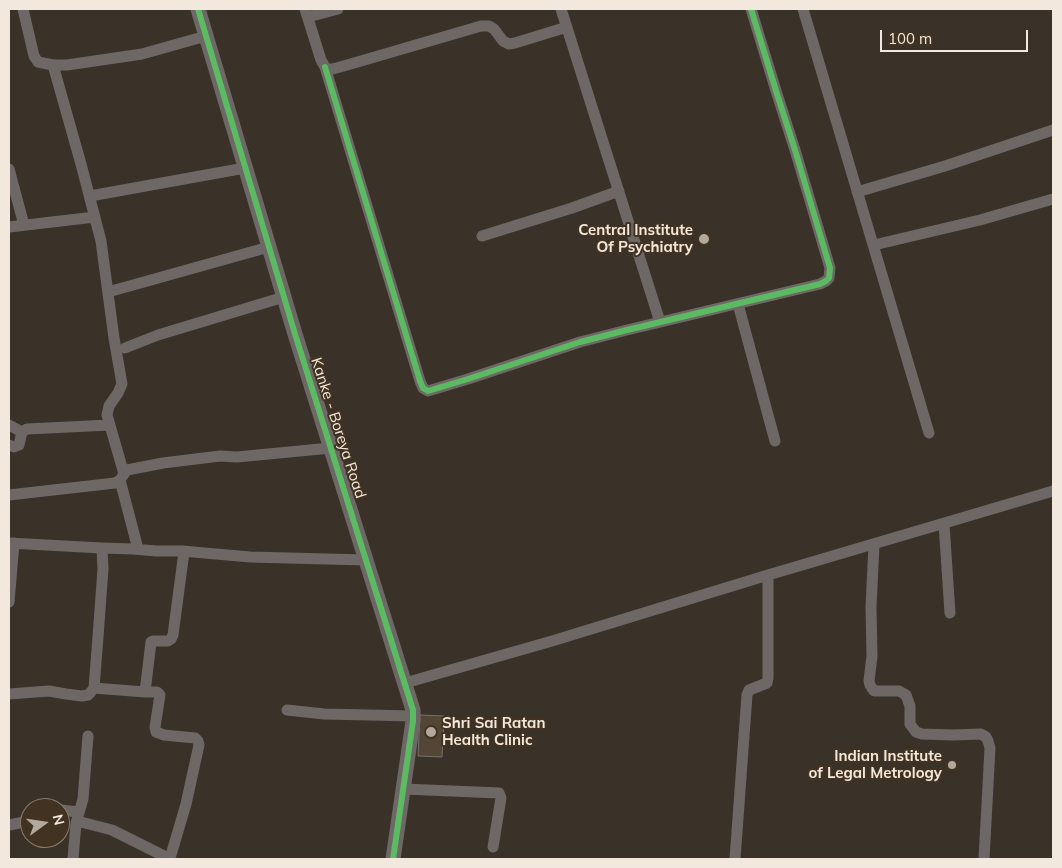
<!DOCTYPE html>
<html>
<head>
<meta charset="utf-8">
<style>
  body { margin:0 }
  #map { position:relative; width:1062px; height:868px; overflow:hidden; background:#3a3229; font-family:Mulish,sans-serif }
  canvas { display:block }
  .frame { position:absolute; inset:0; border:10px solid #f2e8dd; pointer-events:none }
  .north { position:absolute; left:20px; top:798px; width:50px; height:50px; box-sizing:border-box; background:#423221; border:1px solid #887b6c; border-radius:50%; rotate:76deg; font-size:14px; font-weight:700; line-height:20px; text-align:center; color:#f2e8dd }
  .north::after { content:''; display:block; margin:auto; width:18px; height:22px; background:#b2a89e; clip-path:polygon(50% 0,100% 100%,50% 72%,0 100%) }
  .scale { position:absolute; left:880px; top:30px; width:148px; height:22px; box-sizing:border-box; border:2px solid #f2e8dd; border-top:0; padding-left:6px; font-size:15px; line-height:18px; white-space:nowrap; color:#f2e8dd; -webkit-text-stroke:4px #423221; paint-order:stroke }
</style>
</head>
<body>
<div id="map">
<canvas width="1062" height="868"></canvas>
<div class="frame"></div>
<div class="north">N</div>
<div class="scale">100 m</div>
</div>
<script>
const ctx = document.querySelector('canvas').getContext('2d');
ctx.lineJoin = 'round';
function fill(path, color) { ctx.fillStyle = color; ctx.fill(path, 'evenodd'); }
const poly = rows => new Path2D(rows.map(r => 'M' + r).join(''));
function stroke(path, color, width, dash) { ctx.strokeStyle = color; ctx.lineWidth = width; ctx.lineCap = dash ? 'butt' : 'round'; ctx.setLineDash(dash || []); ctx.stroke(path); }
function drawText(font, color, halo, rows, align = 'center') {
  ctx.font = font + ' Mulish,sans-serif'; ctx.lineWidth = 4; ctx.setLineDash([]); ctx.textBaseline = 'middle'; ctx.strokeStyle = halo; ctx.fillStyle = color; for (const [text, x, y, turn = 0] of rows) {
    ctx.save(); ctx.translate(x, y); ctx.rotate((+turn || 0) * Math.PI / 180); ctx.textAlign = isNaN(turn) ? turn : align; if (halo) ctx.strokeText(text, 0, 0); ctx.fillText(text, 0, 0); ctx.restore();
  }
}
const building = poly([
  [420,715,444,716,442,757,418,756,420,715]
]);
fill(building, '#544636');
stroke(building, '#787069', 1);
stroke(poly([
  [23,9,34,56,38,62,53,65,67,65,142,54,206,36],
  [305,9,321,60,325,67,328,69,333,69,361,61,481,26,489,26,494,29,503,41,509,44,515,43,567,27],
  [561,9,660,322],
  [803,9,929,433],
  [308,17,338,9],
  [53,65,81,164,101,241,114,338,122,384,118,393,109,406,107,415,124,474],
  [325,67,420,381,423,388,428,391,468,379,580,342,627,330,820,284,826,281,829,278,830,268,795,150,777,94,751,9],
  [9,169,24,225],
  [857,192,945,166,1053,130],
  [90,196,245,168],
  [9,227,95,217],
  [482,236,572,208,619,191],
  [874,245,980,220,1053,199],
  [108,292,269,247],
  [738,304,775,441],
  [125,348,158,335,284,297],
  [9,425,22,432],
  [9,445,14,447,19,445,22,432,27,429,110,425],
  [120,480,138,549],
  [9,495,115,483,120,480,124,474,127,470,163,463,220,456,237,457,331,448],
  [944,524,950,613],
  [9,543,102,548,133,549,156,551,182,551,250,557,366,560],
  [874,545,871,607,872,656,869,681,870,685,874,691,899,691,906,695,910,706,910,724,916,732,922,734,953,735,981,734,986,737,988,741,990,748,984,859],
  [9,602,14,543],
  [405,683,552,641,768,575,1053,491],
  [94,688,145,692,151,642,153,641,168,641,171,639,173,635,184,552],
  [9,694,49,691,66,694,82,696,88,695,91,692,94,688,98,637,103,569,102,548],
  [287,710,324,714,414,716],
  [404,789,499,793,501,798,493,847],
  [38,808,39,806,42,805,51,808],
  [60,810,79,812],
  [77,821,112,830,166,857,171,855,186,804,199,745,198,741,195,738,164,735,156,732,155,727,160,695,157,692,145,692],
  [9,825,30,821],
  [73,859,76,823,83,799,88,736],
  [735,859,747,695,749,690,767,683,768,678,768,575]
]), '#6d6865', 11);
stroke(poly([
  [198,9,295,334,413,710,413,721,393,859]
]), '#6d6865', 15);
stroke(poly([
  [198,9,295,334,413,710,413,721,393,859],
  [325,67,420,381,423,388,428,391,468,379,580,342,627,330,820,284,826,281,829,278,830,268,795,150,777,94,751,9]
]), '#5cba63', 6);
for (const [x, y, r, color] of [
  [704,239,6,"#b2a89e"],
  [431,732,6,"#b2a89e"],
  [952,765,5,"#b2a89e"]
]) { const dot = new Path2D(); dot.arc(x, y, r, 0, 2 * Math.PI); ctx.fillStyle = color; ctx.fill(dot); stroke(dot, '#423221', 2); }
drawText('bold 15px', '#f2e8dd', '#423221', [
  ["Central Institute",693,230],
  ["Of Psychiatry",693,247],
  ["Shri Sai Ratan",442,723,"left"],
  ["Health Clinic",442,740,"left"],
  ["Indian Institute",942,756],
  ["of Legal Metrology",942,773]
], 'right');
drawText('15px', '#f2e8dd', '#423221', [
  ["Kanke - Boreya Road",338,428,72]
]);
</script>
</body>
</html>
